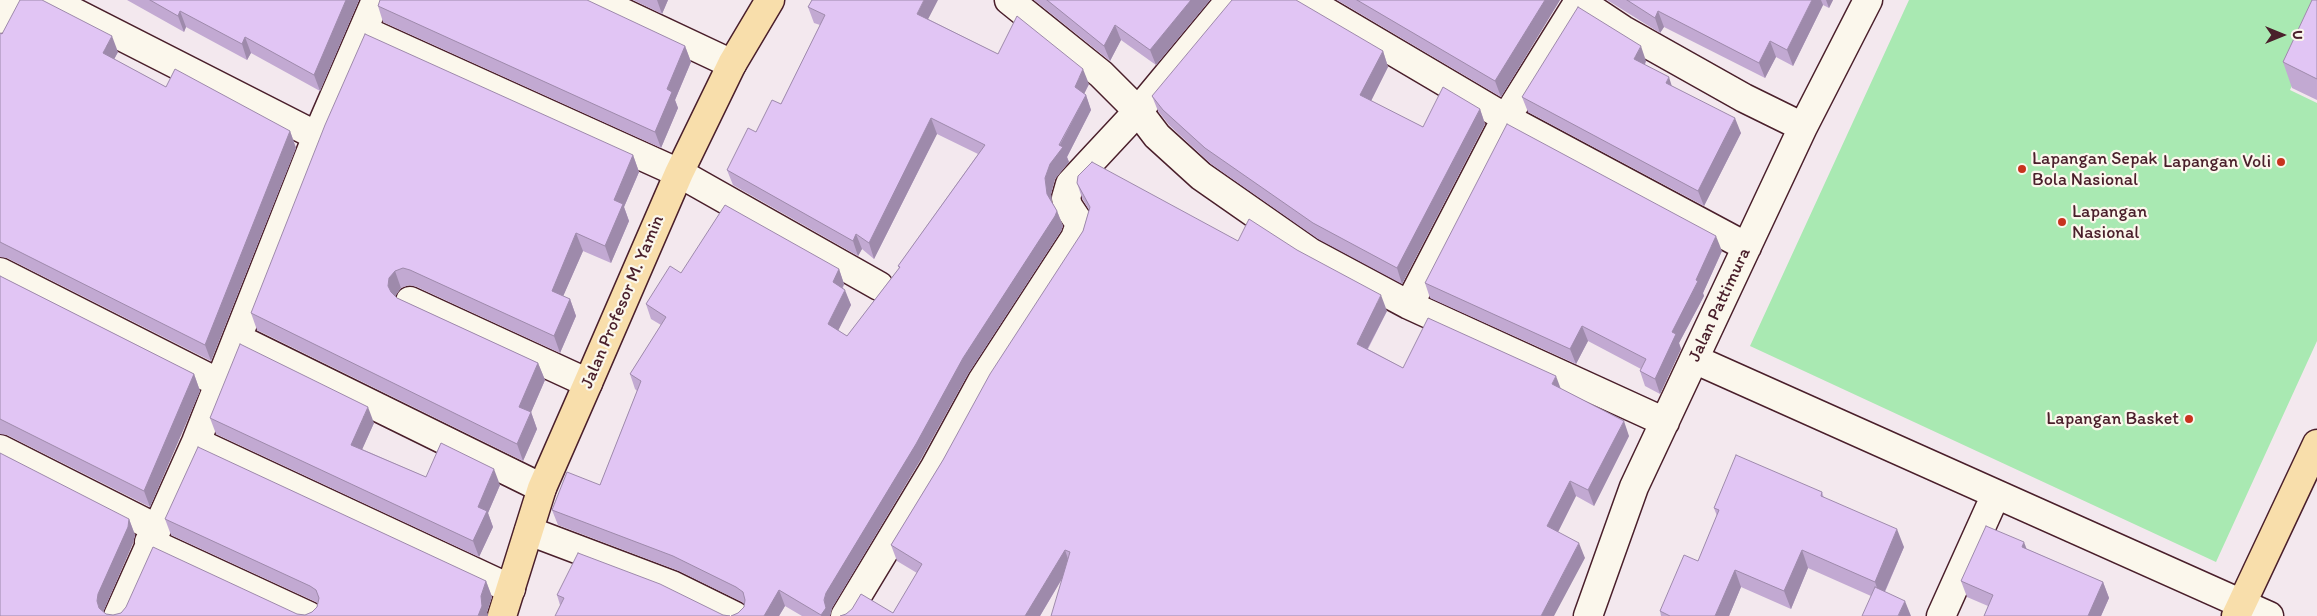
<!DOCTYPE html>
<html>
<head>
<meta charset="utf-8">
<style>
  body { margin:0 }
  #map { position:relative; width:2317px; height:616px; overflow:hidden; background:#f3e8ee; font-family:Itim,sans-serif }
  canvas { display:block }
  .north { position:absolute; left:2257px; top:10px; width:50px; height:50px; -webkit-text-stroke:4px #fbf7ec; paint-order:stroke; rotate:90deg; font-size:14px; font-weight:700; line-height:20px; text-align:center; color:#4a1f2b }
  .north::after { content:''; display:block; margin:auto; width:18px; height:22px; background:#4a1f2b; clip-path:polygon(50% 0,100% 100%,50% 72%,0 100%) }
</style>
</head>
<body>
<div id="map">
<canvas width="2317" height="616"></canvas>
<div class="north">U</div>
</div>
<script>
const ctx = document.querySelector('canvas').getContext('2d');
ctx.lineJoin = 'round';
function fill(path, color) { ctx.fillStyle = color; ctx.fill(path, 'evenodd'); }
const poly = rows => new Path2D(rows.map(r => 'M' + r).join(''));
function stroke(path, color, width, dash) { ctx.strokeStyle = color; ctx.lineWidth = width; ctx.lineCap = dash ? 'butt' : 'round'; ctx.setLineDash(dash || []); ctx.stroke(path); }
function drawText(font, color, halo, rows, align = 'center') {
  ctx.font = font + ' Itim,sans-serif'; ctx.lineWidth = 4.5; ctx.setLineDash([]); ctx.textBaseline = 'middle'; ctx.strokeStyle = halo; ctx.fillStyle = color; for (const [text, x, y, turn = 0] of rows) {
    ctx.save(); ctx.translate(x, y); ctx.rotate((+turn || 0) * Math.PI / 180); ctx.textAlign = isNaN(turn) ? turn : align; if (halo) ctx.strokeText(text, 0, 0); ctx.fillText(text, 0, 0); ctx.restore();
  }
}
fill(poly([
  [1909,0,2317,0,2317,31,2290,90,2317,103,2317,341,2216,562,1750,346]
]), '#a9e9b2');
const minor = poly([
  [50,0,317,136],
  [596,0,732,64],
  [1009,0,1101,74,1138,111,1157,136,1201,176,1310,252,1409,305,1665,422],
  [1306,0,1506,118,1747,247],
  [1578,0,1623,30,1744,98,1803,127],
  [0,19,14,0],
  [363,30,679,173,879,286],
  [0,272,219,383],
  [410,301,588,383],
  [1409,305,1506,118,1579,1],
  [237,338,542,488],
  [1694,359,2269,616],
  [196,442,511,589],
  [0,449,156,528],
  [529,531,672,585,735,616],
  [149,542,309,616],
  [118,616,196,442,317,136,376,0],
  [845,616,935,467,982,381,1075,238,1080,224,1068,206,1066,198,1070,184,1138,111,1230,0],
  [1588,616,1634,487,1803,127,1868,0],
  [1941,616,1996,494]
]);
const major = poly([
  [502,616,542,488,588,383,679,173,732,64,770,0],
  [2236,616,2317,444]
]);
stroke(minor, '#4a1f2b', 31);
stroke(major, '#4a1f2b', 31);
stroke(minor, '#fbf7ec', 28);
stroke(major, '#f8deab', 28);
fill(poly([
  [127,0,359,0,320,91,251,53,247,60,186,27,184,32],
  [633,0,668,0,662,14],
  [1034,0,1210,0,1156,65,1121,40,1110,61],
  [1337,0,1560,0,1501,97],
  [1607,0,1833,0,1829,8,1823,5,1793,66,1776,57,1765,78,1664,27,1660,33],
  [2317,0,2317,100,2292,88,2283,62],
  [378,6,685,46,691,62,675,100,678,108,661,148,383,22],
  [808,7,928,19,998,54,1089,84,1084,94,1086,95,1091,110,1067,157,1069,162,1055,179,1051,194,1052,202,1057,211,1063,226,1061,231,968,374,921,459,832,608,830,616,802,616,785,606,779,616,731,616,738,613,744,607,744,604,742,602,679,571,558,525,552,510,600,485,637,391,635,389,630,374,661,325,651,319,646,304,681,273,839,269,844,284,843,288,851,305,838,330,847,336,899,268,898,266,978,154,937,134,874,259,862,249,858,256,733,185,727,170,756,132,781,104,820,25,814,23],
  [0,33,2,34,118,52,114,59,166,87,290,131,296,148,211,361,7,258,0,257],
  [1383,51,1388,67,1371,101,1423,127,1480,109,1485,124,1402,284,1318,239,1211,164,1169,125,1158,111,1152,96],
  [1646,61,1645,65,1672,86,1741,133,1704,206,1528,112,1522,97],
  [633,155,639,172,624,207,629,221,611,263,583,251,563,296,570,299,576,316,560,353,417,287,409,285,401,288,396,295,395,296,397,298,538,363,545,380,531,412,537,429,523,461,257,330,251,313],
  [1077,183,1238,241,1387,311,1368,349,1403,368,1560,388,1629,436,1594,506,1576,496,1558,532,1585,558,1062,579,1040,616,840,616,893,613,917,573,897,561,891,545,1083,231,1089,210,1082,198],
  [1722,251,1703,293,1704,296,1679,343,1681,349,1660,394,1645,386,1640,371,1641,369,1588,341,1576,364,1430,298,1425,283],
  [0,276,194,374,200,391,150,507,7,435,0,434],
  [210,418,374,423,362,449,426,477,500,485,488,513,493,527,479,557,216,434],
  [1822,492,1824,498,1904,547,1885,592,1871,596,1808,568,1791,609,1741,587,1729,616,1661,616,1660,611,1698,561,1717,516,1714,508],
  [129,519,135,535,133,543,104,610,103,612,106,614,113,615,297,614,305,615,312,612,317,607,318,603,316,602,171,535,165,519,486,581,492,597,487,612,488,616,0,616],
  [2027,549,2103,582,2109,598,2101,616,1984,616,1988,606,1967,597,1961,581],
  [660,584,560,605,557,595]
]), '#c2a9d2');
fill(poly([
  [346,0,359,0,320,91,314,75],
  [657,0,668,0,662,14],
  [924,0,938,0,923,29,917,14],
  [1191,0,1210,0,1156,65,1150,50],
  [1545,0,1560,0,1501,97,1495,81],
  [1812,0,1821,0,1823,5,1793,66,1787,50],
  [1826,0,1833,0,1829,8],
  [180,11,186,27,184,32,178,16],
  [1658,11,1664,27,1660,33,1655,18],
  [1115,25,1121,40,1110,61,1104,46],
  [112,36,118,52,109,69,103,53],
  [245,37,251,53,247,60,242,44],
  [1770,41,1776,57,1765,78,1759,63],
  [685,46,691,62,675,100,678,108,661,148,655,132,667,89],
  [1641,46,1646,61,1640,74,1634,59],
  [1383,51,1388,67,1366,111,1360,95],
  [1083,69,1089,84,1080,102,1075,87],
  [1669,77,1674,93,1666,83],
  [1086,95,1091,110,1067,157,1069,162,1055,179,1051,194,1053,210,1047,194,1045,178,1050,164],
  [1480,109,1485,124,1402,284,1397,268],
  [931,118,937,134,874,259,869,243],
  [1735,118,1741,133,1704,206,1698,191],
  [290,131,296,148,211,361,205,345],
  [633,155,639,172,624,207,629,221,611,263,605,246,614,200],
  [1057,211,1063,226,1061,231,968,374,921,459,832,608,830,616,821,616,826,593,963,358],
  [576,233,583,251,558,308,552,291],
  [856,234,862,249,858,256,853,241],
  [1716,236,1722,251,1703,293,1704,296,1679,343,1681,349,1660,394,1655,379,1672,332],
  [839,269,844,284,838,297,833,282],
  [395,271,401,288,396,295,395,303,388,286,389,278],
  [845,290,851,305,834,339,828,324],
  [1381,295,1387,311,1362,359,1357,344],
  [570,299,576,316,560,353,554,336],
  [1582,326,1588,341,1576,364,1570,349],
  [538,363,545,380,526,424,519,407],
  [194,374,200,391,150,507,144,491],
  [1556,376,1562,392,1552,384],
  [368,407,374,423,357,461,351,445],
  [531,412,537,429,523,461,517,444],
  [1624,421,1629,436,1594,506,1588,490],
  [494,469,500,485,488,513,493,527,479,557,473,541,478,507],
  [1570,481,1576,496,1553,542,1547,526],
  [129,519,135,535,133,543,104,610,103,616,102,616,97,601,98,594],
  [1897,529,1904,547,1881,600,1875,582],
  [2024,542,2030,558,2022,547],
  [1579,543,1585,558,1554,616,1541,616],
  [1065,550,1070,565,1040,616,1025,616],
  [1802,550,1808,568,1791,609,1784,591],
  [1735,570,1741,587,1729,616,1715,616],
  [486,581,492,597,487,612,488,616,478,616,481,596],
  [2103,582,2109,598,2101,616,2088,616],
  [779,590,785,606,779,616,764,616],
  [1905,601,1911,616,1898,616]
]), '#9e8aab');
const building = poly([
  [20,0,42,0,112,36,103,53,166,87,175,69,290,131,205,345,0,242,0,33,2,34,20,0],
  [150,0,346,0,314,75,245,37,242,44,180,11,178,16,150,0],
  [380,0,587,0,685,46,667,89,672,92,655,132,378,6,380,0],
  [812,0,924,0,917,14,998,54,1017,16,1083,69,1075,87,1086,95,1059,145,1063,147,1050,164,1045,178,1047,194,1057,211,1055,216,963,358,916,444,826,593,824,600,826,608,821,615,779,590,764,616,731,616,738,613,744,607,745,600,743,592,736,587,673,556,552,510,567,472,600,485,641,381,630,374,666,317,646,304,670,266,681,273,725,205,839,269,833,282,845,290,828,324,847,336,900,267,898,266,985,145,931,118,869,243,856,234,853,241,727,170,748,128,756,132,772,100,781,104,825,15,808,7,812,0],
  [1047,0,1191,0,1150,50,1115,25,1104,46,1047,0],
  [1232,0,1296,0,1383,51,1360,95,1423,127,1443,87,1480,109,1397,268,1313,223,1205,148,1163,110,1152,96,1232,0],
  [1357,0,1545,0,1495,81,1357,0],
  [1627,0,1812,0,1787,50,1770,41,1759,63,1658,11,1655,18,1627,0],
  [2312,0,2317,0,2317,79,2283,62,2312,0],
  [1578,7,1641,46,1634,59,1669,77,1666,83,1735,118,1698,191,1522,97,1578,7],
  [365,34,633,155,614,200,623,204,605,246,576,233,552,291,570,299,554,336,410,270,403,268,395,271,389,278,388,286,391,292,397,298,538,363,519,407,531,412,517,444,251,313,325,125,365,34],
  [1507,124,1716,236,1696,280,1698,281,1672,332,1676,334,1655,379,1640,371,1646,359,1582,326,1570,349,1425,283,1507,124],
  [1092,162,1238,241,1249,219,1297,250,1381,295,1357,344,1403,368,1428,318,1556,376,1552,384,1624,421,1588,490,1570,481,1547,526,1579,543,1541,616,1051,616,1070,552,1065,550,1025,616,840,616,846,614,852,609,861,594,893,613,922,564,891,545,943,460,990,374,1083,231,1090,207,1077,183,1078,176,1092,162],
  [0,276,194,374,144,491,0,419,0,276],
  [240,344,368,407,351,445,426,477,441,443,494,469,478,507,487,511,473,541,210,418,240,344],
  [198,447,486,581,481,596,482,606,478,616,0,616,0,453,129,519,128,527,98,594,97,601,99,608,106,614,113,615,121,613,126,607,153,547,297,614,305,615,312,612,317,607,319,598,316,590,310,586,165,519,198,447],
  [1736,455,1822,492,1821,496,1897,529,1875,582,1802,550,1784,591,1735,570,1715,616,1670,616,1660,611,1684,555,1698,561,1719,510,1714,508,1736,455],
  [1986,526,2024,542,2022,547,2103,582,2088,616,1984,616,1993,595,1961,581,1986,526],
  [578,553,660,584,723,615,730,616,555,616,564,598,557,595,578,553],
  [1875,587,1905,601,1898,616,1862,616,1875,587]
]);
fill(building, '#e1c5f4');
stroke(building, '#9e8aab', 1);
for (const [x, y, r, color] of [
  [2281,162,5,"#c8321e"],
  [2022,169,5,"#c8321e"],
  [2062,222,5,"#c8321e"],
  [2189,419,5,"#c8321e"]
]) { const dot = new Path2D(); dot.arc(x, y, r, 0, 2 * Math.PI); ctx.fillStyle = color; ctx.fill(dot); stroke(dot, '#fbf7ec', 2); }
drawText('18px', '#4a1f2b', '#fbf7ec', [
  ["Lapangan Sepak",2032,159],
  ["Bola Nasional",2032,180],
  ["Lapangan Voli",2271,162,"right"],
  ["Lapangan",2072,212],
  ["Nasional",2072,233],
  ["Lapangan Basket",2179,419,"right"]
], 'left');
drawText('18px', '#4a1f2b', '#fbf7ec', [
  ["Jalan Profesor M. Yamin",623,302,-67],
  ["Jalan Pattimura",1720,305,-65]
]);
</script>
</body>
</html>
